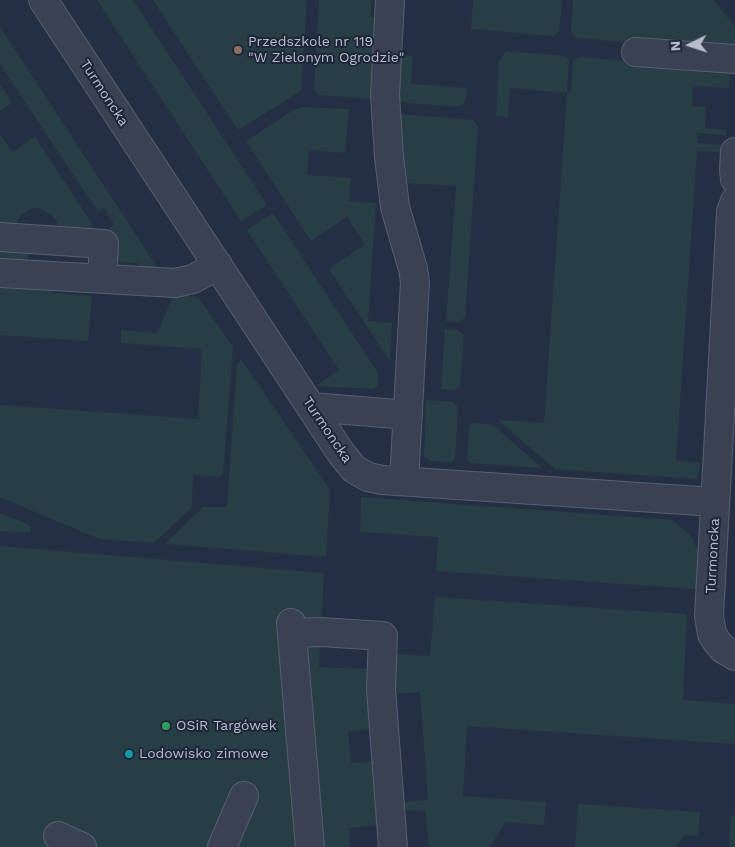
<!DOCTYPE html>
<html>
<head>
<meta charset="utf-8">
<style>
  body { margin:0 }
  #map { position:relative; width:735px; height:847px; overflow:hidden; background:#252f44; font-family:"Work Sans",sans-serif }
  canvas { display:block }
  .north { position:absolute; left:665px; top:20px; width:50px; height:50px; -webkit-text-stroke:4px #1f2639; paint-order:stroke; rotate:266deg; font-size:14px; font-weight:700; line-height:20px; text-align:center; color:#b7bdcd }
  .north::after { content:''; display:block; margin:auto; width:18px; height:22px; background:#b7bdcd; clip-path:polygon(50% 0,100% 100%,50% 72%,0 100%) }
</style>
</head>
<body>
<div id="map">
<canvas width="735" height="847"></canvas>
<div class="north">N</div>
</div>
<script>
const ctx = document.querySelector('canvas').getContext('2d');
ctx.lineJoin = 'round';
function fill(path, color) { ctx.fillStyle = color; ctx.fill(path, 'evenodd'); }
const poly = rows => new Path2D(rows.map(r => 'M' + r).join(''));
function stroke(path, color, width, dash) { ctx.strokeStyle = color; ctx.lineWidth = width; ctx.lineCap = dash ? 'butt' : 'round'; ctx.setLineDash(dash || []); ctx.stroke(path); }
function drawText(font, color, halo, rows, align = 'center') {
  ctx.font = font + ' "Work Sans",sans-serif'; ctx.lineWidth = 4; ctx.setLineDash([]); ctx.textBaseline = 'middle'; ctx.strokeStyle = halo; ctx.fillStyle = color; for (const [text, x, y, turn = 0] of rows) {
    ctx.save(); ctx.translate(x, y); ctx.rotate((+turn || 0) * Math.PI / 180); ctx.textAlign = isNaN(turn) ? turn : align; if (halo) ctx.strokeText(text, 0, 0); ctx.fillText(text, 0, 0); ctx.restore();
  }
}
fill(poly([
  [97,0,133,0,267,205,241,221],
  [153,0,307,0,301,91,238,130],
  [319,0,371,0,371,17,380,18,372,99,319,95,314,90],
  [473,0,562,0,559,32,552,36,471,29],
  [573,0,714,0,735,27,735,52,577,38,573,35,571,30],
  [0,27,161,273,138,271,138,263,113,262,111,233,109,229,114,224,104,208,98,212,0,64],
  [506,51,565,56,569,60,567,92,571,93,573,61,580,57,725,70,730,73,729,88,693,86,692,106,706,107,705,128,726,130,726,137,723,135,698,133,697,143,722,145,722,143,726,143,725,147,721,147,721,152,697,151,676,461,700,463,699,474,696,479,555,469,498,420,544,423,567,93,510,88,508,117,496,116,499,61],
  [399,55,413,56,411,84,467,88,466,98,463,104,457,107,397,102],
  [0,84,12,103,0,111],
  [303,107,349,109,345,153,309,150,307,175,351,178,349,201,376,203,368,321,392,323,390,361,329,269,365,244,347,217,311,241,246,141,292,111],
  [400,114,473,120,478,126,465,318,458,322,446,321,456,186,405,183,396,115],
  [0,134,12,152,35,137,91,222,92,228,89,231,59,231,56,220,50,214,42,209,33,208,22,214,18,220,16,228,0,227],
  [273,213,378,373,378,386,373,389,316,386,339,370,247,230],
  [0,248,28,250,28,264,0,262],
  [0,286,51,287,51,293,92,296,88,341,0,335],
  [174,295,198,297,233,347,223,473,220,477,193,475,192,507,154,543,101,539,87,534,0,497,0,405,198,419,202,349,121,343,121,330,157,333],
  [445,329,457,330,464,335,460,386,454,390,441,389],
  [241,359,330,490,326,557,165,544,203,507,227,507,237,365],
  [426,400,453,402,458,408,455,458,452,462,430,461,424,456],
  [472,423,493,425,542,468,470,463,467,459,469,426],
  [361,497,672,520,687,532,693,539,696,547,698,551,696,589,436,571,438,537,360,532],
  [0,513,29,525,31,529,30,533,0,531],
  [0,546,324,573,319,667,369,669,371,729,348,731,351,763,375,761,380,825,349,828,350,847,0,847],
  [435,597,687,614,683,700,735,704,735,744,467,726,463,796,546,802,544,825,505,822,490,847,429,847,425,810,403,811,402,802,428,800,420,692,394,694,393,654,430,656],
  [578,804,700,812,698,836,685,835,675,847,575,847],
  [731,815,735,815,735,847,729,847]
]), '#283e45');
const minor = poly([
  [43,0,341,453,354,469,368,477,382,480,715,502],
  [390,0,385,95,389,157,395,207,413,269,415,282,404,481],
  [636,52,735,59],
  [735,152,734,169,735,179],
  [735,201,731,212,709,616,712,634,717,642,723,649,735,656],
  [0,237,104,244,102,278],
  [0,273,175,283,193,279,218,265],
  [311,407,408,415],
  [291,623,310,847],
  [292,633,321,632,383,636,381,689,393,847],
  [58,836,82,847],
  [222,847,244,796]
]);
stroke(minor, '#585f71', 30);
stroke(minor, '#3a4153', 28);
for (const [x, y, r, color] of [
  [238,50,5,"#8d6e63"],
  [166,726,5,"#2e9e5b"],
  [129,754,5,"#0f9aa8"]
]) { const dot = new Path2D(); dot.arc(x, y, r, 0, 2 * Math.PI); ctx.fillStyle = color; ctx.fill(dot); stroke(dot, '#1f2639', 2); }
drawText('14px', '#b7bdcd', '#1f2639', [
  ["Przedszkole nr 119",248,42],
  ["\"W Zielonym Ogrodzie\"",248,58],
  ["OSiR Targówek",176,726],
  ["Lodowisko zimowe",139,754]
], 'left');
drawText('14px', '#b7bdcd', '#1f2639', [
  ["Turmoncka",104,93,57],
  ["Turmoncka",327,430,56],
  ["Turmoncka",713,556,-87]
]);
</script>
</body>
</html>
